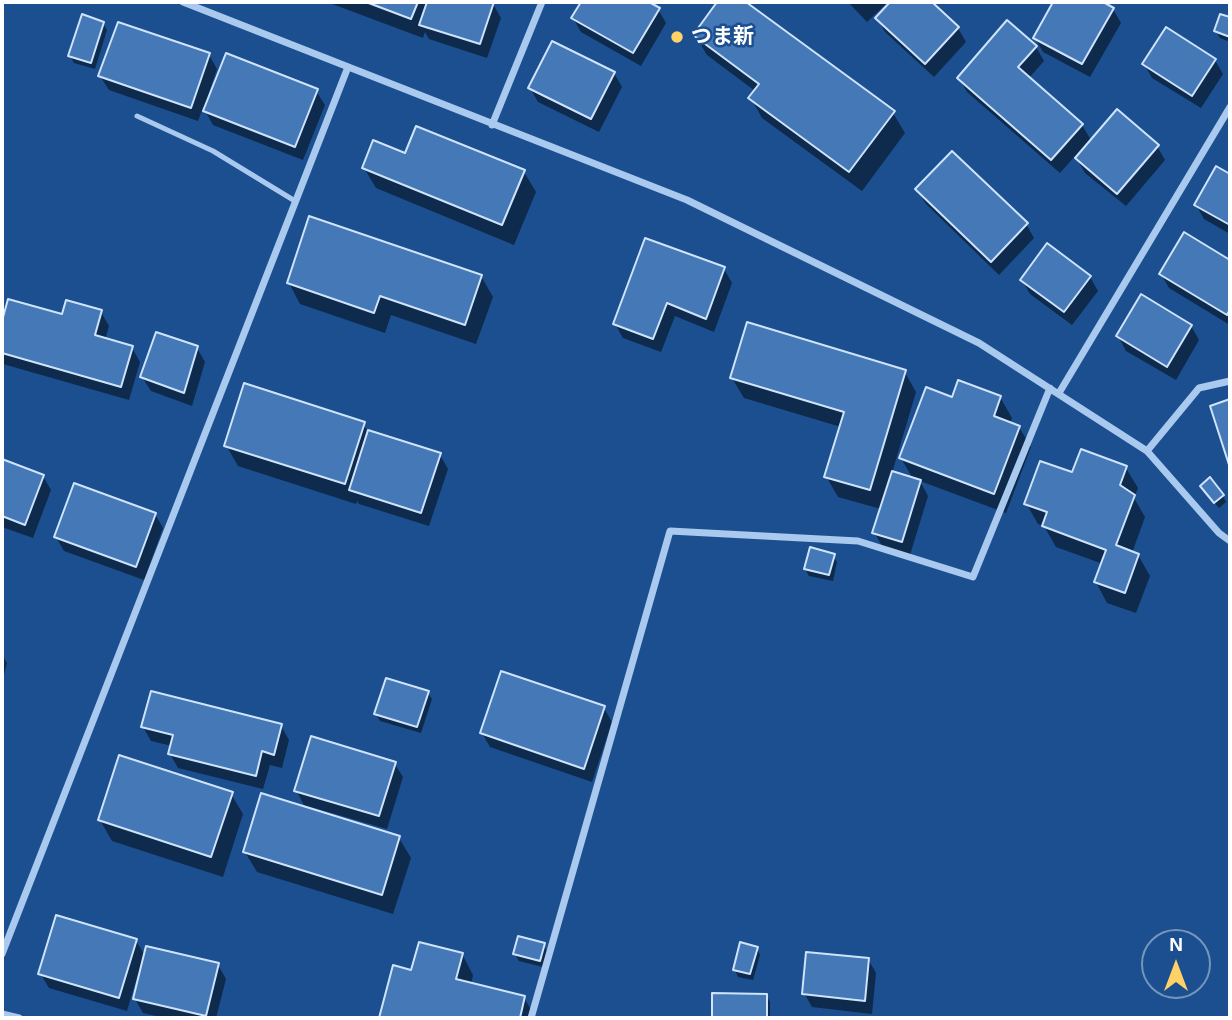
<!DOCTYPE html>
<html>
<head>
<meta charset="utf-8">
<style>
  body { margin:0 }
  #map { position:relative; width:1232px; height:1020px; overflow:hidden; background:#1b4f8f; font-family:Arial,sans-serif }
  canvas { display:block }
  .frame { position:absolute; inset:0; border:4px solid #fff; pointer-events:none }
  .north { position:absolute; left:1141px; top:929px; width:70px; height:70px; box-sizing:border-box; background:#1b4f8f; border:2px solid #7695bc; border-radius:50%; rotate:0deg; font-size:19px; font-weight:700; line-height:28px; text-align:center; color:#fff }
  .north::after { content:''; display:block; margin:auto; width:24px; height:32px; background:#ffd166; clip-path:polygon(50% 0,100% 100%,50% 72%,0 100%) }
</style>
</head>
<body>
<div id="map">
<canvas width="1232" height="1020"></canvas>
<div class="frame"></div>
<div class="north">N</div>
</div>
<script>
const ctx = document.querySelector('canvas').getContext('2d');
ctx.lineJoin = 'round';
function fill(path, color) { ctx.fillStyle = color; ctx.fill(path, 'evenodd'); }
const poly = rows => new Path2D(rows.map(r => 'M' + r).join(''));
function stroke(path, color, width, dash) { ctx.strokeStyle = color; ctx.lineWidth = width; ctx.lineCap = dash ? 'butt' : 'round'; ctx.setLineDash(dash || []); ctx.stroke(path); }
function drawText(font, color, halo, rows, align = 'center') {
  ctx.font = font + ' Arial,"Noto Sans JP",sans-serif'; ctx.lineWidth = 5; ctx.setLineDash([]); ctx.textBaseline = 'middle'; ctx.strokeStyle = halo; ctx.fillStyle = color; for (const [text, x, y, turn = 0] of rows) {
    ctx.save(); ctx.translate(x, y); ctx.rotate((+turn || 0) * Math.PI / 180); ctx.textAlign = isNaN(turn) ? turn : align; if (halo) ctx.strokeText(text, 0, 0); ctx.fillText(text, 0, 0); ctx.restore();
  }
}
fill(poly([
  [327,2,486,2,493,4,501,18,487,58,429,39,425,32,423,38],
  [583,2,646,2,658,9,666,23,641,66,581,32,573,18],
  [720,2,744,2,893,113,905,133,862,191,762,118,751,98,755,91,707,55,695,35],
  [848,2,929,2,958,28,966,42,934,77,885,32,877,18,888,6,886,4,867,22],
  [1055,2,1099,2,1113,9,1121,23,1090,77,1043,52,1035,38],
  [1221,16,1230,19,1230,42,1220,38,1216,31],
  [103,23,107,30,95,69,74,63,70,56],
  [1008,23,1036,47,1044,61,1029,78,1082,125,1092,142,1157,146,1165,160,1126,206,1085,173,1075,156,1060,173,967,92,959,78],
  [209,55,217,69,205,104,207,105,316,91,325,105,303,160,213,125,203,107,198,121,109,90,100,76],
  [1215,60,1223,74,1201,108,1152,78,1144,64],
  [614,73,622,87,599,132,538,102,530,88],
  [406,155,524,172,536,192,514,245,376,188,364,168],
  [1216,168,1230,176,1230,234,1204,219,1196,205],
  [917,190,1026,224,1034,238,999,275,926,204],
  [1185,234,1230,262,1230,325,1169,288,1161,274],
  [724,269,732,283,714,332,675,316,661,352,623,338,615,324],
  [481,276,493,297,476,344,391,315,385,333,300,304,289,283],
  [1090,277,1098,291,1072,325,1030,294,1022,280],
  [9,301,63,317,101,312,109,326,105,340,132,348,140,362,129,400,3,364,2,327],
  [1191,326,1199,340,1176,380,1126,351,1118,336],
  [197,348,205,362,192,406,151,391,142,377],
  [904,371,916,392,892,473,913,479,901,458,953,399,1000,397,1012,418,1010,424,1019,427,1031,447,1006,513,920,481,928,496,910,555,882,546,874,532,881,509,838,497,826,476,841,427,744,398,732,378],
  [363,424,368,432,440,455,448,469,429,526,359,504,357,501,356,504,238,466,226,445],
  [2,461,43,476,51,490,33,538,2,527],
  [1126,468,1138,488,1134,498,1145,517,1132,553,1138,555,1150,576,1136,613,1107,603,1096,582,1103,564,1056,547,1044,526,1038,524,1026,503,1073,475],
  [1206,493,1223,496,1226,502,1219,508],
  [155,514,163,528,144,580,64,551,56,537],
  [833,555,837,562,833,581,809,576,805,569],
  [2,655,7,663,2,683],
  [428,693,432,699,421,733,380,721,376,714],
  [604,708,612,722,592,782,490,747,482,733],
  [281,726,289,740,282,768,270,765,263,789,178,768,170,754,172,746,151,741,143,727],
  [394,763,403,777,387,829,304,805,296,790],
  [231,794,243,814,223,877,112,841,100,820],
  [399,838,411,858,393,914,257,872,245,852],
  [136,941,146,957,218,965,226,979,216,1018,165,1018,143,1013,135,999,141,974,138,974,127,1011,49,988,40,973],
  [543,944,547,951,543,967,519,961,515,954],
  [757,948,760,955,753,980,738,977,735,970],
  [462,954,473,975,471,985,524,998,536,1018,381,1018,394,967,413,972],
  [868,959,876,973,872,1014,812,1007,804,993],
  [714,995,766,995,770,1002,770,1018,714,1018]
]), '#0007');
const building = poly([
  [366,2,418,2,411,19,366,2],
  [427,2,494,2,480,44,419,25,427,2],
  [581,2,649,2,660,8,633,53,571,18,581,2],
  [717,2,746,2,895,111,849,172,748,98,759,84,693,35,717,2],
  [890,2,932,2,959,27,925,64,875,18,890,2],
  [1053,2,1103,2,1114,8,1082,64,1033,38,1053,2],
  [82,14,104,22,91,63,68,56,82,14],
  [1220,14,1230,17,1230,37,1214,31,1220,14],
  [1007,20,1037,46,1018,67,1083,124,1051,160,957,78,1007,20],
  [118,22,210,53,191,108,98,76,118,22],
  [1166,27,1216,59,1192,96,1142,64,1166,27],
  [552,41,615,72,591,119,528,88,552,41],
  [226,53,318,89,295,147,203,111,226,53],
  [1117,109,1159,145,1117,194,1075,158,1117,109],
  [416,126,525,170,502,225,362,168,373,140,405,153,416,126],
  [952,151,1028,223,991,262,915,189,952,151],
  [1216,166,1230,174,1230,225,1194,205,1216,166],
  [309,216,482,275,465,325,380,296,374,313,287,283,309,216],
  [1184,232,1230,260,1230,309,1227,315,1159,274,1184,232],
  [645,238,725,267,706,319,667,303,653,339,613,324,645,238],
  [1047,243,1091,276,1064,312,1020,280,1047,243],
  [1141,294,1192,325,1167,367,1116,336,1141,294],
  [8,299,62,314,66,300,102,310,95,335,133,346,121,387,2,353,2,321,8,299],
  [747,322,906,370,870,490,824,477,844,412,730,378,747,322],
  [156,332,198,346,184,393,140,377,156,332],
  [958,380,1001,396,994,416,1020,426,994,494,899,458,926,387,952,397,958,380],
  [244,383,365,422,345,484,224,446,244,383],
  [1230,399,1230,468,1210,406,1230,399],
  [368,430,441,453,421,513,349,490,368,430],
  [1081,449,1127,466,1120,485,1135,495,1116,545,1139,554,1125,593,1094,582,1106,550,1042,526,1047,512,1024,504,1040,461,1072,472,1081,449],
  [2,459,44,475,25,525,2,516,2,459],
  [892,471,921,480,902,542,872,533,892,471],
  [1210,477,1224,495,1214,503,1200,486,1210,477],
  [74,483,156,513,136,567,54,537,74,483],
  [810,547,835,554,829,575,804,569,810,547],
  [501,671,605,706,584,769,480,733,501,671],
  [386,678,429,691,417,727,374,714,386,678],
  [151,691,282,724,274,755,262,751,256,776,168,754,173,735,141,727,151,691],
  [311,736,396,762,379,816,294,791,311,736],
  [119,755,233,792,211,857,98,820,119,755],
  [261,793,400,836,382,895,243,852,261,793],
  [56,915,137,939,119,998,38,974,56,915],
  [518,936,545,943,540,961,513,954,518,936],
  [419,942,463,953,456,979,525,996,520,1018,379,1018,393,965,411,970,419,942],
  [740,942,758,947,750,974,733,970,740,942],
  [146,946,219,963,206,1016,133,999,146,946],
  [806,952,869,958,865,1001,802,994,806,952],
  [712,993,767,994,767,1018,712,1018,712,993]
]);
fill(building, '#4478b7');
stroke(building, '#cfe3fa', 2);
stroke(poly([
  [137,116,213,151,295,201]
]), '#a9c9ee', 5);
stroke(poly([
  [183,2,687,200,979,343,1147,451,1219,533,1230,541],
  [492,125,542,2],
  [1059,393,1230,107],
  [1147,451,1199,388,1230,381],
  [2,954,348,67],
  [2,1014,19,1018],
  [531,1018,670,531,858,541,973,577,1050,388]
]), '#a9c9ee', 7);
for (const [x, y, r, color] of [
  [677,37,7,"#ffd166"]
]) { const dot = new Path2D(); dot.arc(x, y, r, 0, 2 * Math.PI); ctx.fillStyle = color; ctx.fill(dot); stroke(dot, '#1b4f8f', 2.5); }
drawText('bold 21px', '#fff', '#1b4f8f', [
  ["つま新",691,37]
], 'left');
</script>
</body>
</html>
